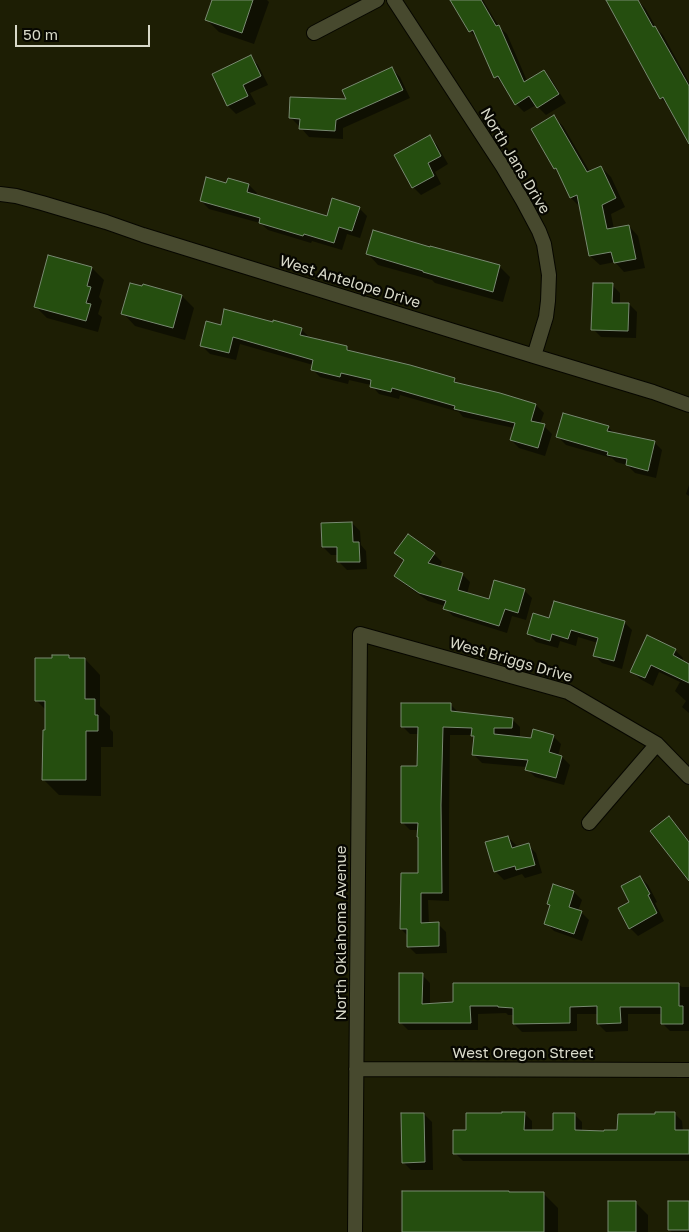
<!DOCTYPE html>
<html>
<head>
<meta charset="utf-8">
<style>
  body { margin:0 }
  #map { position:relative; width:689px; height:1232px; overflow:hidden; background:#1d1e04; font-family:"Golos Text",sans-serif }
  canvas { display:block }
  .scale { position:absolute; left:15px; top:25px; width:135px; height:22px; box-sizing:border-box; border:2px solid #d8d9c9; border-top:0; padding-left:6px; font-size:15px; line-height:18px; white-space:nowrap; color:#d8d9c9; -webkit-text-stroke:4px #070701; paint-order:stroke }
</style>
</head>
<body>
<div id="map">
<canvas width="689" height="1232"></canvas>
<div class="scale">50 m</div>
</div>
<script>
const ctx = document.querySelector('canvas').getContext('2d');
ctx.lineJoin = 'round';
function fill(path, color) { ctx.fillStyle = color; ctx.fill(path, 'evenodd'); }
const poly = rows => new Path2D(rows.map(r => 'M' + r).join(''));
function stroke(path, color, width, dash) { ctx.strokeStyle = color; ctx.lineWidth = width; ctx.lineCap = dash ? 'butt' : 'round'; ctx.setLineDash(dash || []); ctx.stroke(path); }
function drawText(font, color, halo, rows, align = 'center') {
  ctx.font = font + ' "Golos Text",sans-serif'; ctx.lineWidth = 4.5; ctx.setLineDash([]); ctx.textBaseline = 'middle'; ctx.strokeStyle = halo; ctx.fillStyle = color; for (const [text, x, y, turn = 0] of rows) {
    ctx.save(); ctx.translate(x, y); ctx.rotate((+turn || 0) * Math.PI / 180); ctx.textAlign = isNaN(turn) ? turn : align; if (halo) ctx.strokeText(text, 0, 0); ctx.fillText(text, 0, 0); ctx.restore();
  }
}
fill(poly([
  [214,0,267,0,269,2,254,44,219,32,207,20],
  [452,0,483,0,499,27,507,34,527,81,543,71,551,79,566,103,546,115,536,105,524,112,516,104,504,85,496,77,478,39,470,31],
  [608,0,637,0,645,8,657,29,663,35,689,82,689,141,669,106,661,98],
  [250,57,258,65,268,85,250,93,256,104,236,114,228,106,213,75],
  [392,69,400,77,410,98,343,128,343,139,309,137,301,128,301,126,299,126,291,118,348,101],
  [554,117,563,126,590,172,601,167,611,177,625,207,611,214,614,229,629,226,638,236,645,268,624,272,615,262,600,265,590,256,580,207,571,198,559,172,555,168],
  [429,137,437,145,448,164,435,172,441,184,421,195,413,187],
  [227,184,249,185,257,193,256,195,328,217,359,208,367,216,360,238,347,234,342,250,312,241,311,243,268,230,260,223,209,209,201,201],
  [368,254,499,266,510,277,503,302,435,283,432,280,378,265],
  [92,268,104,280,99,297,102,301,98,314,102,317,98,332,47,318,35,306],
  [612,285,620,293,620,304,629,304,637,312,636,338,601,337,593,329],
  [143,286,182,296,194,308,185,340,135,326,123,313],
  [222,326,301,329,309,337,347,347,352,353,454,380,460,385,536,405,544,413,540,424,544,426,552,434,545,456,519,448,511,440,514,428,463,417,459,412,400,395,399,399,379,394,371,385,349,380,348,384,320,377,312,369,313,365,240,344,236,360,210,354,202,346],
  [608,427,615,434,654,442,662,450,656,478,635,473,627,465,616,462,612,458,566,445,558,437],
  [689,485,689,496,686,494],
  [352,523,360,531,361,545,366,551,367,569,347,570,339,562,338,555,331,555,323,547],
  [408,536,434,554,442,562,439,567,462,574,470,582,467,594,489,601,524,590,532,598,526,620,512,616,507,633,453,616,445,608,445,606,428,601,403,583,395,576,405,561,396,553],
  [550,620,624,622,632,630,622,669,602,663,594,655,598,643,578,637,576,646,560,641,558,648,536,642,528,634],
  [675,650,683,658,682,662,689,666,689,713,682,707,686,701,675,691,680,682,659,672,653,686,640,679,632,671],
  [68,656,71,659,85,659,100,675,100,706,110,716,110,729,113,732,113,747,101,747,101,796,59,795,44,780,47,711,36,700,53,660],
  [450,704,458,712,512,719,520,727,520,738,531,739,553,736,561,744,558,756,562,757,570,765,564,785,535,777,527,769,527,767,482,763,474,755,475,738,472,735,450,735,449,814,449,901,428,900,429,924,438,924,446,932,447,953,416,954,408,946,408,936,401,929,419,874,419,830,410,830,402,822,419,767,419,734,410,734,402,726],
  [669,818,677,826,689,841,689,878],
  [508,837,516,845,517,848,528,845,536,853,542,873,525,878,522,874,504,880,496,872,487,843],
  [640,877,648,885,657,902,655,903,664,921,638,936,630,928,631,903],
  [574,892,582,900,578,911,581,912,589,920,582,941,554,931,546,923,551,906,548,903],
  [422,975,430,983,430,1005,678,984,682,987,689,987,689,1031,670,1031,662,1023,662,1014,628,1014,628,1031,606,1032,598,1024,598,1014,577,1014,577,1031,522,1032,514,1024,514,1015,508,1015,506,1013,478,1014,478,1030,408,1030,400,1022],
  [524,1113,532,1121,532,1131,554,1131,574,1114,582,1122,582,1132,619,1132,656,1115,674,1113,682,1121,683,1132,689,1132,689,1161,463,1161,455,1153,468,1131],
  [424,1114,432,1122,433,1170,411,1170,403,1162],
  [511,1194,544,1194,558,1208,558,1232,404,1232],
  [689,1202,689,1232,672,1232,669,1230],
  [636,1203,648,1215,648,1232,609,1232]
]), '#0007');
const building = poly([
  [212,0,253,0,242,33,205,20,212,0],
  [450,0,481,0,496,26,499,25,524,82,544,70,559,94,537,108,529,96,515,105,498,76,494,78,473,30,469,32,450,0],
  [606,0,638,0,653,27,655,26,689,86,689,144,663,97,660,99,606,0],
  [251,55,261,76,243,85,248,96,227,106,212,74,251,55],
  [392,67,403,90,336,120,335,131,299,129,300,119,289,118,290,97,346,99,342,90,392,67],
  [554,115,587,172,601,166,616,198,602,205,607,229,629,225,636,259,614,263,611,252,589,256,577,195,570,198,556,168,554,169,531,129,554,115],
  [430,135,441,156,428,163,434,176,412,188,394,155,430,135],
  [206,177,226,183,228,178,249,184,247,192,327,216,332,198,360,207,352,231,339,227,334,243,304,234,303,236,259,223,260,218,200,201,206,177],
  [373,230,430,247,430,246,500,265,493,292,423,272,423,271,366,254,373,230],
  [48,255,92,267,87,286,91,287,86,303,91,304,86,321,34,307,48,255],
  [130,283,142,286,143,284,182,295,173,328,121,314,130,283],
  [593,283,613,283,612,303,629,303,628,331,591,330,593,283],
  [224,309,273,322,273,320,302,328,300,335,347,346,347,350,410,365,455,378,454,382,500,393,536,404,531,421,545,424,538,448,510,440,515,423,454,409,455,406,392,388,391,392,370,387,371,380,341,373,340,377,311,370,313,360,233,337,229,353,200,346,206,321,221,325,224,309],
  [563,413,609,426,607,431,655,441,648,471,626,465,627,459,607,455,608,452,556,437,563,413],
  [352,522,353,542,359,542,360,562,337,562,337,547,322,547,321,523,352,522],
  [408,534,435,553,428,563,463,573,458,590,489,599,494,580,525,589,518,613,505,609,499,626,443,609,446,601,419,593,394,576,404,560,394,553,408,534],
  [554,601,625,621,614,661,593,656,598,638,571,630,568,639,552,634,550,641,527,634,533,613,549,618,554,601],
  [647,635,676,649,673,655,689,664,689,683,651,665,645,678,630,672,647,635],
  [52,655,69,655,69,658,85,658,85,699,95,699,95,715,98,715,98,731,86,731,86,780,42,780,43,730,45,730,45,701,35,701,35,658,52,658,52,655],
  [401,703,451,703,451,711,513,718,512,728,494,728,494,734,531,738,533,729,554,735,549,752,562,756,556,778,525,770,528,760,472,755,474,736,471,736,472,728,443,727,441,805,442,893,421,893,421,923,439,922,439,946,407,947,407,929,400,929,401,873,418,873,418,837,417,837,418,823,401,823,401,766,417,766,418,727,401,727,401,703],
  [669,816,689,842,689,881,650,831,669,816],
  [508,836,512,848,529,843,535,865,516,870,515,866,494,872,485,842,508,836],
  [640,876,650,894,648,895,657,913,629,929,618,908,629,902,621,886,640,876],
  [553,884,574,891,569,907,582,911,574,934,544,924,550,905,547,904,553,884],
  [399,973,423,973,422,1004,453,1002,453,983,679,983,679,1006,683,1006,683,1024,661,1024,661,1007,620,1007,621,1023,597,1024,597,1006,570,1007,570,1023,513,1024,513,1008,498,1007,498,1006,470,1006,471,1023,399,1023,399,973],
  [502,1112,525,1112,524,1130,553,1130,553,1113,575,1113,575,1130,604,1131,604,1130,617,1130,618,1114,655,1114,655,1112,675,1112,675,1130,689,1130,689,1154,453,1154,453,1130,466,1130,466,1113,502,1113,502,1112],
  [401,1113,424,1113,425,1162,402,1163,401,1113],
  [402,1191,509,1191,509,1192,544,1192,544,1232,402,1232,402,1191],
  [608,1201,636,1201,636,1232,608,1232,608,1201],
  [668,1201,689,1201,689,1230,668,1230,668,1201]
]);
fill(building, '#254e0f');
stroke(building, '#788a71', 1);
const minor = poly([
  [394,0,503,167,523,201,539,231,544,244,549,275,548,301,546,317,534,356],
  [314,33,377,0],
  [0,194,16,196,42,203,106,222,143,235,534,356,653,392,689,405],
  [589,823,657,744],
  [356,1069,689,1070],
  [355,1232,360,634,568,692,657,744,689,777]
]);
stroke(minor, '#070700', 16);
stroke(minor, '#47492e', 14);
drawText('15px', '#d8d9c9', '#070701', [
  ["North Jans Drive",515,161,59],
  ["West Antelope Drive",350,282,17],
  ["West Briggs Drive",511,660,16],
  ["North Oklahoma Avenue",341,933,-90],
  ["West Oregon Street",523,1053]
]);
</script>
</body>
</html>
